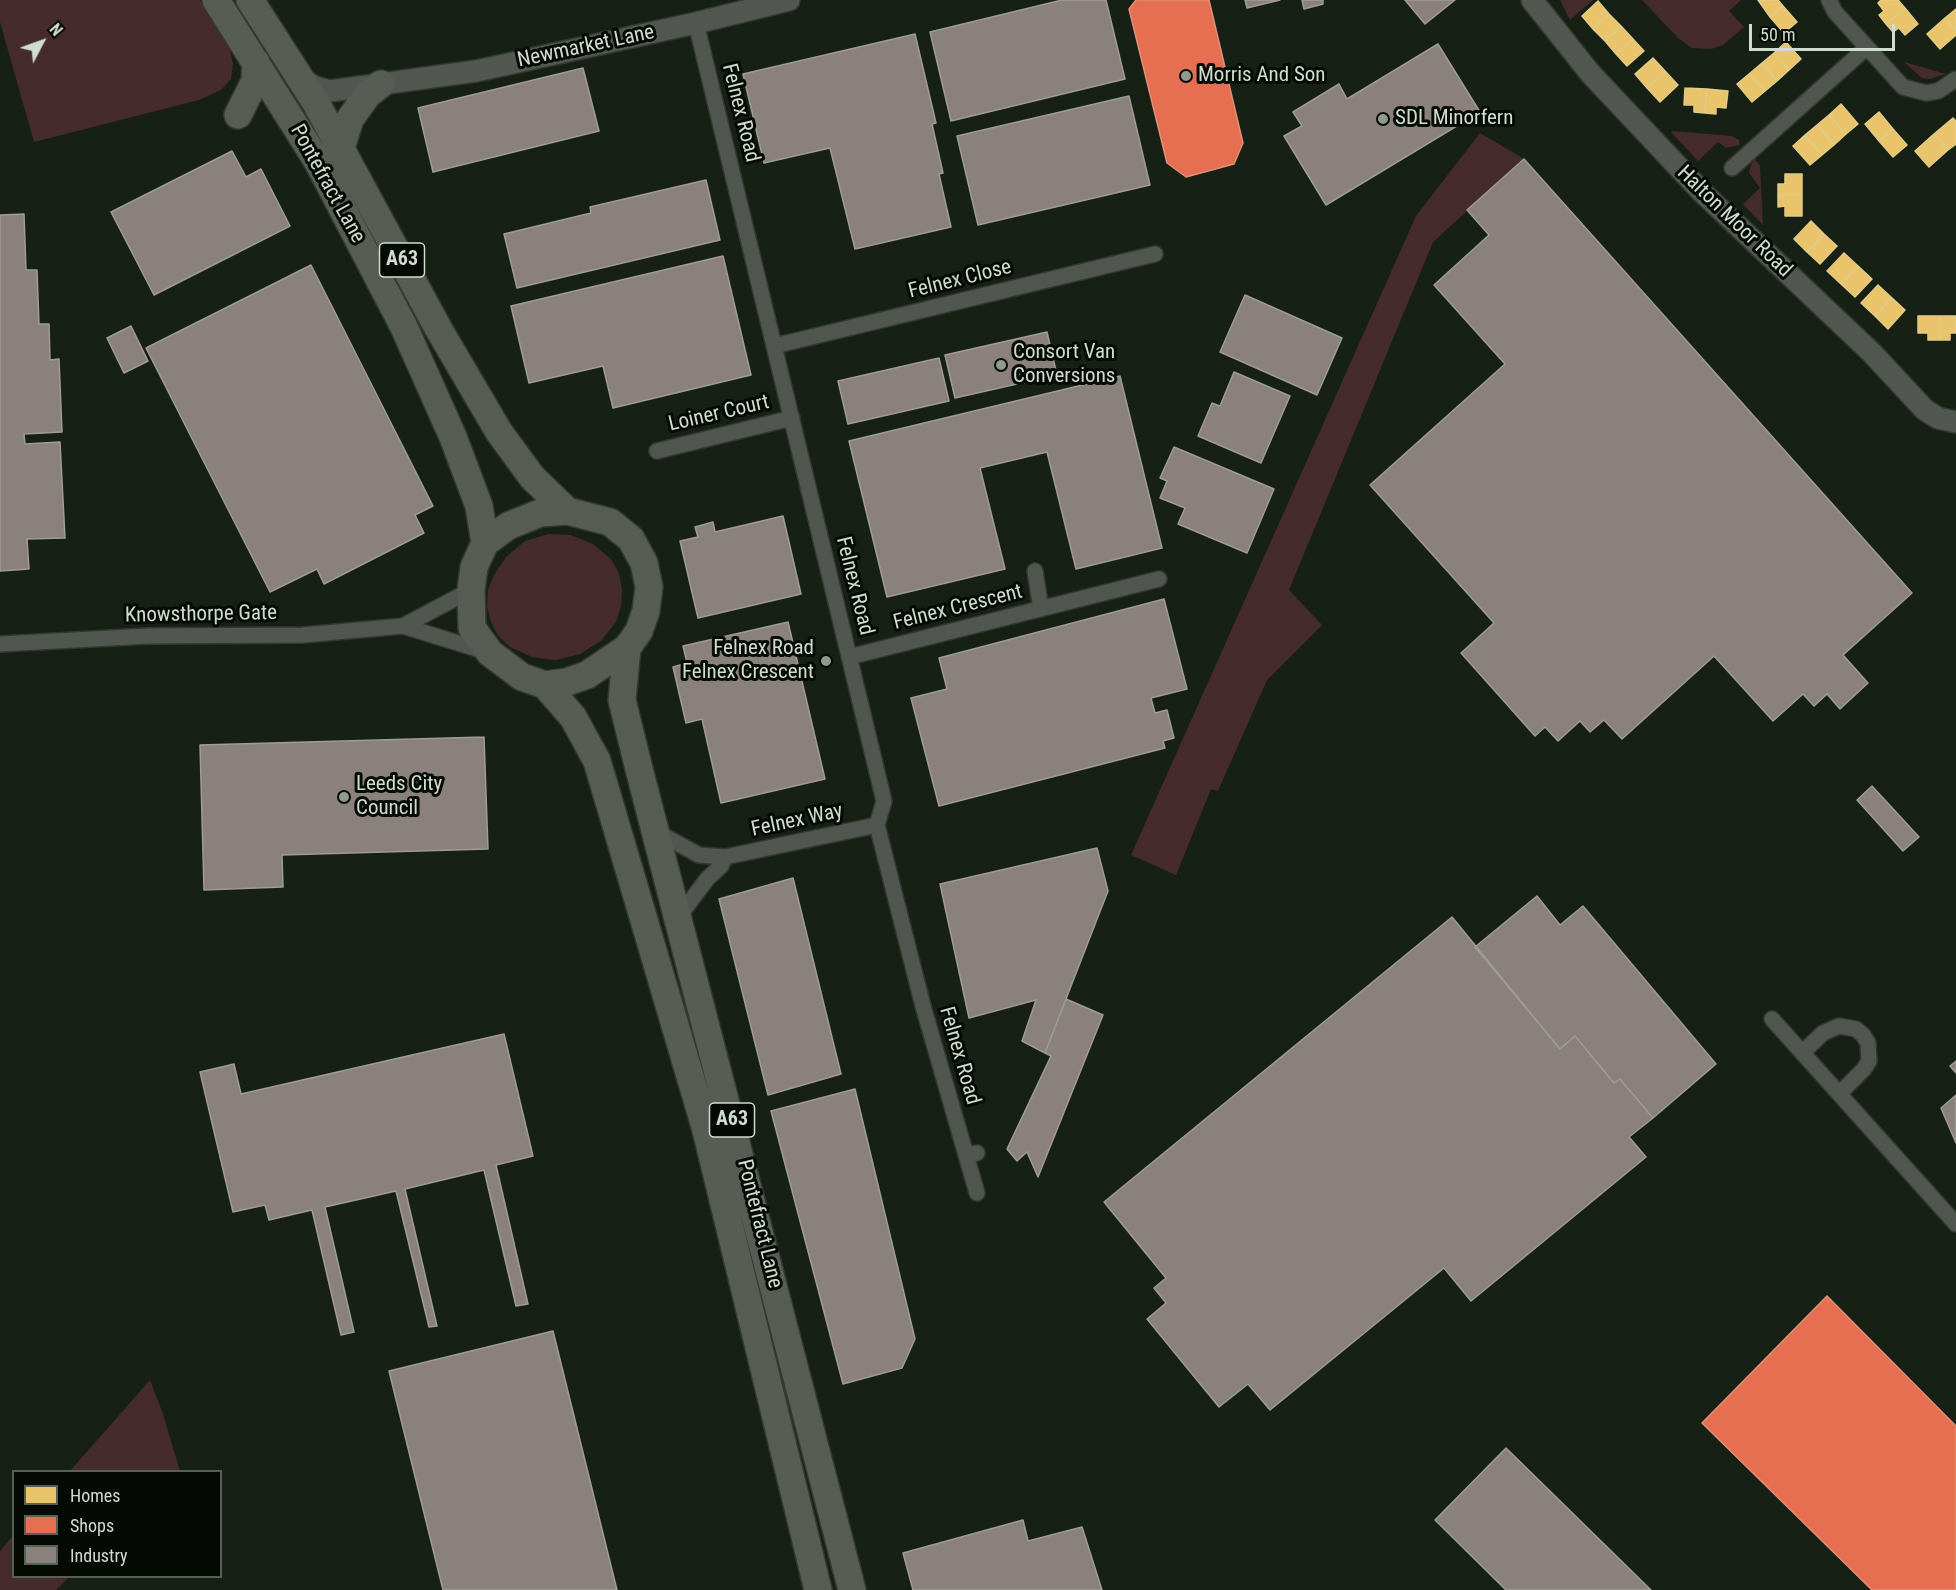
<!DOCTYPE html>
<html>
<head>
<meta charset="utf-8">
<style>
  body { margin:0 }
  #map { position:relative; width:1956px; height:1590px; overflow:hidden; background:#172015; font-family:"Roboto Condensed",sans-serif }
  canvas { display:block }
  .legend { position:absolute; left:12px; top:1470px; width:210px; height:108px; box-sizing:border-box; background:#050b04; border:2px solid #575f56; margin:0; padding:8px 10px; list-style:none; font-size:18px; color:#d1dcd0 }
  .legend li { display:flex; align-items:center; gap:12px; height:30px }
  .legend b { width:30px; border:2px solid #575f56 }
  .north { position:absolute; left:12px; top:12px; width:60px; height:60px; -webkit-text-stroke:4px #050b04; paint-order:stroke; rotate:49deg; font-size:16px; font-weight:700; line-height:24px; text-align:center; color:#d1dcd0 }
  .north::after { content:''; display:block; margin:auto; width:21px; height:27px; background:#d1dcd0; clip-path:polygon(50% 0,100% 100%,50% 72%,0 100%) }
  .scale { position:absolute; left:1749px; top:24px; width:146px; height:27px; box-sizing:border-box; border:3px solid #d1dcd0; border-top:0; padding-left:8px; font-size:18px; line-height:21px; white-space:nowrap; color:#d1dcd0; -webkit-text-stroke:4px #050b04; paint-order:stroke }
</style>
</head>
<body>
<div id="map">
<canvas width="1956" height="1590"></canvas>
<ul class="legend">
<li><b style="height:16px;background:#e9c46a"></b>Homes</li>
<li><b style="height:16px;background:#e76f51"></b>Shops</li>
<li><b style="height:16px;background:#8a817c"></b>Industry</li>
</ul>
<div class="north">N</div>
<div class="scale">50 m</div>
</div>
<script>
const ctx = document.querySelector('canvas').getContext('2d');
ctx.lineJoin = 'round';
function fill(path, color) { ctx.fillStyle = color; ctx.fill(path, 'evenodd'); }
const poly = rows => new Path2D(rows.map(r => 'M' + r).join(''));
function stroke(path, color, width, dash) { ctx.strokeStyle = color; ctx.lineWidth = width; ctx.lineCap = dash ? 'butt' : 'round'; ctx.setLineDash(dash || []); ctx.stroke(path); }
function drawText(font, color, halo, rows, align = 'center') {
  ctx.font = font + ' "Roboto Condensed",sans-serif'; ctx.lineWidth = 6; ctx.setLineDash([]); ctx.textBaseline = 'middle'; ctx.strokeStyle = halo; ctx.fillStyle = color; for (const [text, x, y, turn = 0] of rows) {
    ctx.save(); ctx.translate(x, y); ctx.rotate((+turn || 0) * Math.PI / 180); ctx.textAlign = isNaN(turn) ? turn : align; if (halo) ctx.strokeText(text, 0, 0); ctx.fillText(text, 0, 0); ctx.restore();
  }
}
fill(poly([
  [0,0,200,0,229,45,233,64,231,79,221,90,199,100,34,142,0,22],
  [1560,0,1593,0,1570,20],
  [1642,0,1741,0,1729,11,1744,27,1723,45,1711,49,1692,48,1678,38],
  [1904,62,1946,74,1930,79,1922,78],
  [1673,131,1732,136,1739,140,1740,145,1726,148,1718,142,1698,161,1671,132],
  [1480,133,1524,159,1433,242,1289,590,1322,625,1267,680,1218,791,1211,789,1176,875,1131,855,1416,216],
  [1755,159,1760,166,1763,225,1743,204,1760,188,1749,173,1751,165],
  [548,534,571,535,593,544,611,559,619,573,622,590,621,606,616,622,601,641,580,654,556,660,532,657,510,647,498,636,491,622,487,606,488,590,494,575,507,556,525,541],
  [150,1380,163,1414,180,1471,70,1471],
  [13,1536,14,1576,69,1577,56,1590,0,1590,0,1551]
]), '#462b2c');
const homes = poly([
  [1758,0,1778,0,1783,6,1770,17,1758,0],
  [1881,0,1898,0,1905,8,1886,24,1879,15,1884,11,1878,3,1881,0],
  [1598,1,1609,14,1593,29,1582,16,1598,1],
  [1783,6,1797,22,1784,33,1770,17,1783,6],
  [1905,8,1918,24,1905,35,1899,28,1893,32,1886,24,1905,8],
  [1956,9,1956,31,1945,18,1956,9],
  [1609,14,1621,26,1605,41,1593,29,1609,14],
  [1945,18,1956,31,1956,35,1940,49,1927,34,1945,18],
  [1621,26,1633,39,1616,54,1605,41,1621,26],
  [1633,39,1644,51,1627,66,1616,54,1633,39],
  [1786,42,1801,59,1789,70,1774,53,1786,42],
  [1774,53,1789,70,1777,81,1762,63,1774,53],
  [1653,58,1665,71,1647,88,1635,74,1653,58],
  [1762,63,1777,81,1765,91,1749,74,1762,63],
  [1665,71,1678,85,1660,102,1647,88,1665,71],
  [1749,74,1765,91,1752,102,1737,84,1749,74],
  [1685,88,1707,89,1705,113,1694,112,1694,105,1684,105,1685,88],
  [1707,89,1728,91,1726,108,1716,107,1716,114,1705,113,1707,89],
  [1841,104,1858,124,1846,134,1829,115,1841,104],
  [1879,112,1893,129,1879,141,1865,124,1879,112],
  [1829,115,1846,134,1834,145,1817,125,1829,115],
  [1953,118,1956,121,1956,144,1948,150,1934,134,1953,118],
  [1817,125,1834,145,1822,155,1805,135,1817,125],
  [1893,129,1907,145,1893,157,1879,141,1893,129],
  [1934,134,1948,150,1929,167,1915,151,1934,134],
  [1805,135,1822,155,1810,165,1793,146,1805,135],
  [1785,174,1802,174,1802,195,1778,195,1778,184,1785,184,1785,174],
  [1778,195,1802,195,1802,216,1785,216,1785,206,1778,207,1778,195],
  [1811,221,1824,234,1807,252,1794,239,1811,221],
  [1824,234,1837,246,1820,264,1807,252,1824,234],
  [1844,253,1858,266,1841,284,1827,271,1844,253],
  [1858,266,1872,279,1855,297,1841,284,1858,266],
  [1878,285,1892,298,1875,316,1861,303,1878,285],
  [1892,298,1905,310,1888,329,1875,316,1892,298],
  [1918,316,1939,316,1939,340,1928,340,1928,333,1918,333,1918,316],
  [1939,316,1956,316,1956,333,1950,333,1950,340,1939,340,1939,316]
]);
fill(homes, '#e9c46a');
stroke(homes, '#e2cb89', 1.5);
const shops = poly([
  [1136,0,1209,0,1243,143,1234,164,1186,177,1167,163,1129,9,1136,0],
  [1827,1296,1956,1426,1956,1590,1872,1590,1702,1423,1827,1296]
]);
fill(shops, '#e76f51');
stroke(shops, '#e09077', 1.5);
const industry = poly([
  [1062,0,1106,0,1125,79,951,121,930,32,1062,0],
  [1245,0,1280,0,1247,8,1245,0],
  [1302,0,1323,0,1323,4,1304,9,1302,0],
  [1405,0,1455,0,1425,24,1405,0],
  [915,34,936,123,932,124,943,173,939,174,951,227,855,249,830,148,764,163,743,74,915,34],
  [1438,44,1480,112,1326,205,1284,136,1302,126,1293,112,1339,84,1347,99,1438,44],
  [583,68,599,131,433,172,418,108,583,68],
  [1129,96,1150,185,978,225,957,136,1129,96],
  [232,151,246,177,261,169,290,226,154,295,111,212,232,151],
  [1524,159,1912,593,1843,655,1868,683,1840,709,1827,694,1814,706,1803,694,1773,721,1714,656,1622,739,1604,720,1590,732,1580,721,1558,741,1545,727,1535,736,1461,653,1494,623,1370,485,1505,364,1434,285,1489,235,1467,210,1524,159],
  [706,180,720,240,517,288,504,234,591,213,590,207,706,180],
  [24,214,26,270,37,270,39,324,49,324,50,360,59,359,62,432,24,434,25,444,60,442,65,538,27,539,29,569,0,571,0,215,24,214],
  [723,256,751,375,613,408,603,366,529,383,511,306,723,256],
  [311,265,433,506,415,515,424,533,324,584,317,569,270,592,146,348,311,265],
  [1245,295,1342,338,1317,395,1220,352,1245,295],
  [131,326,148,361,124,373,107,338,131,326],
  [1047,332,1057,375,955,398,945,355,1047,332],
  [939,358,949,401,848,424,838,381,939,358],
  [1234,372,1290,396,1261,463,1198,436,1212,403,1220,406,1234,372],
  [1120,376,1162,548,1076,569,1047,452,980,468,1005,569,887,597,849,441,1120,376],
  [1174,447,1274,489,1247,553,1178,524,1185,508,1160,498,1167,481,1160,478,1174,447],
  [783,516,801,594,698,618,680,541,698,537,695,527,713,522,715,532,783,516],
  [1164,599,1187,689,1151,698,1155,713,1167,710,1174,738,1163,741,1165,748,939,806,911,698,947,689,939,658,1164,599],
  [788,622,825,779,721,803,702,719,686,723,673,667,687,663,683,646,788,622],
  [484,737,488,849,282,855,283,887,204,890,200,745,484,737],
  [1872,786,1919,837,1903,851,1857,800,1872,786],
  [1097,848,1108,891,1045,1053,1022,1041,1036,1000,969,1018,940,884,1097,848],
  [793,878,841,1074,768,1095,719,899,793,878],
  [1537,896,1560,925,1583,906,1716,1064,1653,1118,1620,1079,1614,1083,1575,1036,1560,1049,1475,947,1537,896],
  [1452,917,1560,1049,1575,1036,1614,1083,1620,1079,1653,1118,1629,1137,1646,1157,1471,1301,1444,1268,1270,1410,1248,1384,1219,1407,1147,1319,1166,1303,1154,1288,1166,1278,1104,1202,1452,917],
  [1066,999,1103,1015,1038,1177,1027,1152,1017,1161,1007,1149,1051,1056,1045,1053,1066,999],
  [504,1034,533,1156,496,1165,528,1304,516,1306,484,1170,405,1189,437,1326,429,1327,396,1191,325,1207,354,1332,341,1335,312,1210,269,1220,265,1205,233,1212,200,1072,234,1064,241,1094,504,1034],
  [1956,1061,1956,1073,1950,1066,1956,1061],
  [855,1089,915,1339,902,1368,843,1384,771,1111,855,1089],
  [1956,1095,1956,1143,1941,1108,1956,1095],
  [553,1331,617,1590,443,1590,389,1371,553,1331],
  [1506,1448,1651,1590,1506,1590,1435,1520,1506,1448],
  [1023,1520,1028,1541,1082,1527,1102,1590,913,1590,903,1553,1023,1520]
]);
fill(industry, '#8a817c');
stroke(industry, '#9f9c95', 1.5);
const street = poly([
  [1829,0,1835,12,1903,87,1926,93,1938,91,1956,79],
  [696,23,884,801,877,825,923,1006,966,1155],
  [1732,168,1866,48],
  [774,346,1155,254],
  [657,451,792,418],
  [1035,571,1041,609],
  [403,626,471,590],
  [0,644,148,636,303,635,403,626,487,652],
  [849,657,1159,579],
  [655,831,699,855,725,857,877,825],
  [678,918,707,879,721,866,725,857],
  [1772,1019,1956,1224],
  [1803,1052,1823,1033,1839,1026,1856,1029,1863,1035,1868,1043,1869,1061,1864,1069,1840,1093],
  [977,1153,966,1155,977,1193]
]);
const secondary = poly([
  [1532,0,1590,73,1702,192,1872,353,1925,410,1938,418,1956,422],
  [299,77,315,87,330,91,476,71,696,23,789,0]
]);
const highway = poly([
  [216,0,318,162,404,327,453,437,479,506,485,543],
  [250,0,316,103,438,328,499,432,532,477,567,511],
  [238,115,255,81,256,62],
  [341,148,350,119,368,94,381,84],
  [567,511,610,522,631,539,644,563,649,587,646,611,639,631,627,648,587,675,567,682,545,685,522,677,490,653,472,628,471,590,474,567,485,543,508,526,540,513,567,511],
  [627,648,622,700,639,769,852,1590],
  [545,685,573,717,597,761,706,1130,818,1590]
]);
stroke(street, '#323930', 18);
stroke(secondary, '#323930', 24);
stroke(highway, '#323930', 30);
stroke(street, '#525650', 15);
stroke(secondary, '#535751', 21);
stroke(highway, '#575c55', 27);
for (const [x, y, r, color] of [
  [1186,76,6,"#909a8f"],
  [1383,119,6,"#909a8f"],
  [1001,365,6,"#909a8f"],
  [826,661,6,"#909a8f"],
  [344,797,6,"#909a8f"]
]) { const dot = new Path2D(); dot.arc(x, y, r, 0, 2 * Math.PI); ctx.fillStyle = color; ctx.fill(dot); stroke(dot, '#050b04', 2); }
for (const [x, y, w] of [
  [402,260,45],
  [732,1120,45]
]) { const box = new Path2D(); box.roundRect(x - w / 2, y - 17, w, 34, 4.5); ctx.fillStyle = '#050b04'; ctx.fill(box); stroke(box, '#d1dcd0', 1.5); }
drawText('bold 20px', '#d1dcd0', null, [
  ["A63",402,260],
  ["A63",732,1120]
]);
drawText('21px', '#d1dcd0', '#050b04', [
  ["Newmarket Lane",586,47,-12],
  ["Felnex Road",740,113,76],
  ["Pontefract Lane",327,184,61],
  ["Halton Moor Road",1734,222,44],
  ["Felnex Close",960,280,-14],
  ["Loiner Court",719,414,-13],
  ["Felnex Road",854,586,76],
  ["Felnex Crescent",958,608,-14],
  ["Knowsthorpe Gate",201,615,-1],
  ["Felnex Way",797,821,-12],
  ["Felnex Road",959,1056,74],
  ["Pontefract Lane",759,1224,76]
]);
drawText('21px', '#d1dcd0', '#050b04', [
  ["Morris And Son",1198,76],
  ["SDL Minorfern",1395,119],
  ["Consort Van",1013,353],
  ["Conversions",1013,377],
  ["Felnex Road",814,649,"right"],
  ["Felnex Crescent",814,673,"right"],
  ["Leeds City",356,785],
  ["Council",356,809]
], 'left');
</script>
</body>
</html>
